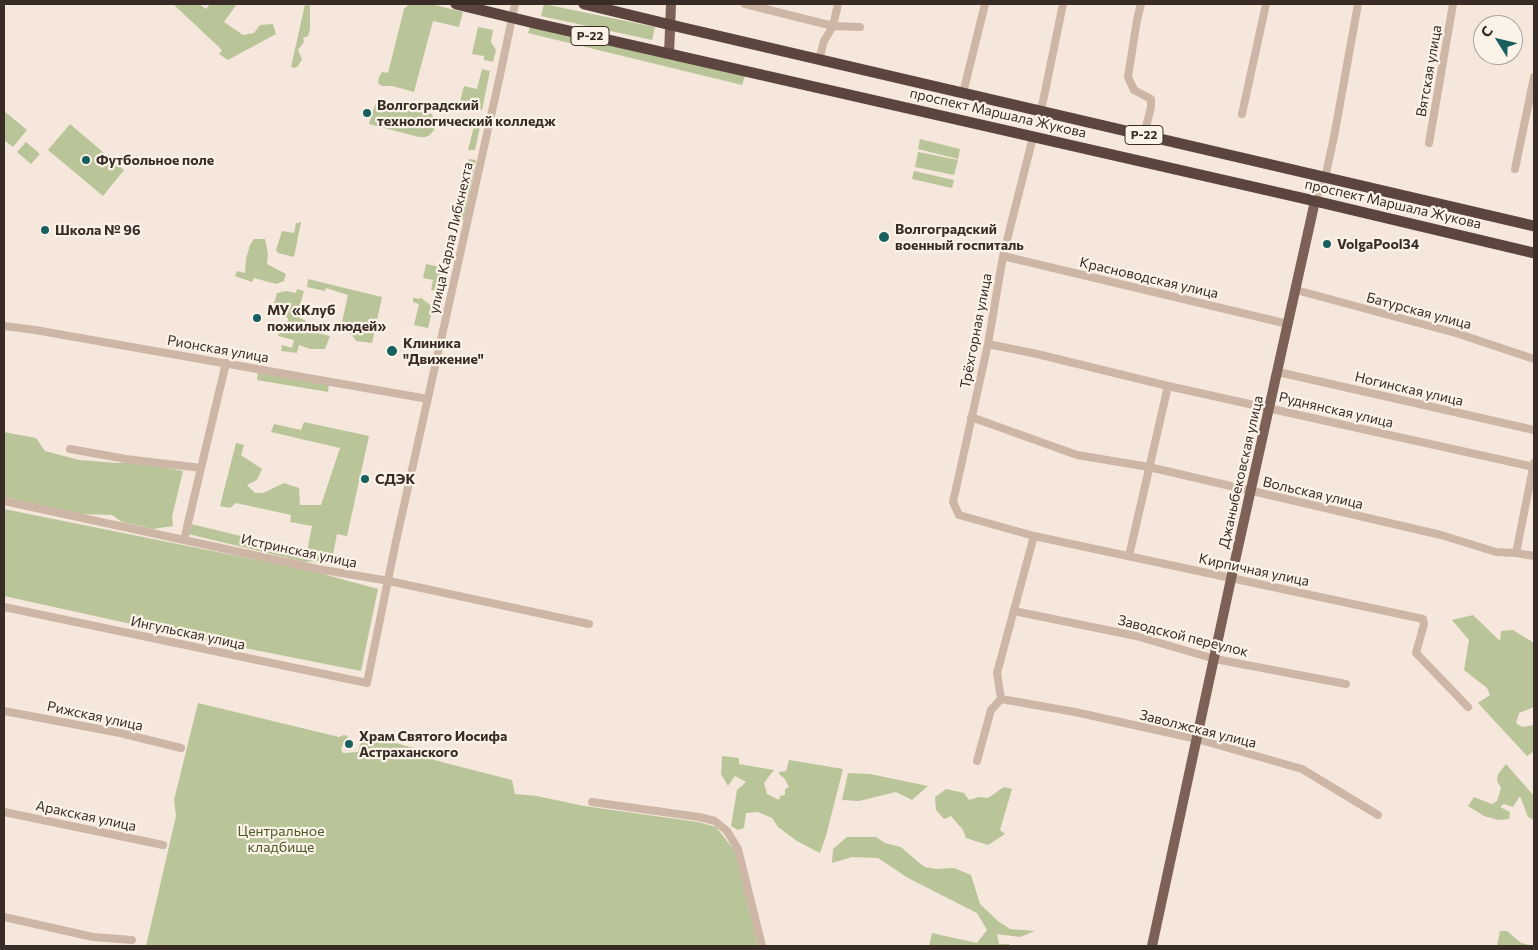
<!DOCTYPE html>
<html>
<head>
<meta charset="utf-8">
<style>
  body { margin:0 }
  #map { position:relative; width:1538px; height:950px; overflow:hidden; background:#f5e7db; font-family:Commissioner,sans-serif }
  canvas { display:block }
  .frame { position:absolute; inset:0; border:5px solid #392c27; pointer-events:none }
  .north { position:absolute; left:1473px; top:15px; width:50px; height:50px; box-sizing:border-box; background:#fbf2e8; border:1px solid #ada39b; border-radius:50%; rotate:306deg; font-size:14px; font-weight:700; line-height:20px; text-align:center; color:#392c27 }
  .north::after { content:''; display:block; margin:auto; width:18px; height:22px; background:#185f60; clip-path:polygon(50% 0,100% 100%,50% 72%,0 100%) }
</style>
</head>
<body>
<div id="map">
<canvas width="1538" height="950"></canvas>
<div class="frame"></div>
<div class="north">С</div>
</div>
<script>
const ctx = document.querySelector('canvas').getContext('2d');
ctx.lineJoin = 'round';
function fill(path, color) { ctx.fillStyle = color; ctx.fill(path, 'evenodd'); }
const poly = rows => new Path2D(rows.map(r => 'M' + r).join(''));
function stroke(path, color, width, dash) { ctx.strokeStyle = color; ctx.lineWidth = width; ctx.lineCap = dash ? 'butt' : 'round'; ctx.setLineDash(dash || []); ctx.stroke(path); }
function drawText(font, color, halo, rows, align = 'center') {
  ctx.font = font + ' Commissioner,sans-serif'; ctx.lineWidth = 4.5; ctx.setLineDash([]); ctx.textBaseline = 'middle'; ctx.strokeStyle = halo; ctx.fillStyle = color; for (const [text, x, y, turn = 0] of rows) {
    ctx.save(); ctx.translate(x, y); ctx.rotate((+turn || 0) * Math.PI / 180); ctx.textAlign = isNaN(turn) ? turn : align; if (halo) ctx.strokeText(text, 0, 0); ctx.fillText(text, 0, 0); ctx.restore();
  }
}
fill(poly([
  [173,4,199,4,206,9,210,4,237,4,224,22,243,35,254,33,260,25,273,24,276,34,228,60,219,54,222,50],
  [305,4,310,4,310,29,308,36,303,38,304,42,298,50,302,59,298,66,295,68,291,67],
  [409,4,431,4,463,12,459,27,433,21,414,92,392,86,382,86,378,83,379,77,382,72,388,73,404,9],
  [544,4,655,27,652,40,541,16],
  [478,27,493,30,491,42,496,50,493,62,484,60,484,56,472,54],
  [530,27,745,76,742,85,528,33],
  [482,69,490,71,482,110,459,105,464,86,477,89],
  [376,101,432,114,436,124,434,130,430,135,425,137,419,137,369,124],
  [4,111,27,130,13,147,4,140],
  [70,124,124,170,103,196,48,150],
  [474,126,480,127,475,150,468,150],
  [920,139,960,149,958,159,918,149],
  [26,142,40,154,31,164,17,152],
  [918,152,958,160,954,175,915,167],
  [469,159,476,160,464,220,456,218],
  [914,171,954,180,952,188,912,179],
  [299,222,301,222,294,257,278,253,276,250,282,231,294,233,296,223,299,223],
  [254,239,265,239,268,254,267,264,286,274,284,281,276,284,254,278,252,282,235,276,237,271,245,273,246,259,250,245],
  [426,264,436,266,444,275,441,289,436,291,431,290,433,280,423,278],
  [308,279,382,297,372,343,356,341,351,334,340,331,348,295,326,288,325,291,307,287],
  [297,289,304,291,297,316,314,326,313,332,330,336,325,349,310,349,299,345,297,353,281,351,282,345,292,348,294,340,278,336,281,326,288,321,288,318,272,310,277,293,286,291,296,293],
  [420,297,433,307,428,328,414,325,419,304,413,302,413,298,420,299],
  [258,371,329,383,328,392,257,380],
  [304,422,369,436,347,536,337,534,332,560,305,562,188,534,191,524,307,552,312,526,290,522,291,515,236,503,230,508,220,506,236,443,244,445,241,455,262,469,257,480,247,485,255,493,263,493,284,483,299,488,300,505,321,505,340,448,271,432,274,424,301,430],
  [4,432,36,438,45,451,79,460,117,463,138,462,183,471,172,517,173,526,153,529,122,522,112,515,80,514,4,497],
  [4,509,312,571,378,589,361,671,204,640,4,596],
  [1473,615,1500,641,1501,631,1513,630,1534,643,1534,707,1519,713,1516,723,1522,727,1534,725,1534,751,1527,756,1478,703,1490,695,1487,688,1464,670,1469,640,1452,620],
  [198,703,339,737,344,735,348,736,342,746,341,750,343,753,358,752,363,734,428,752,434,760,512,780,515,794,537,796,584,806,698,822,716,827,735,851,758,946,146,946,176,816,174,800],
  [722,756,739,758,739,764,774,770,764,783,767,794,779,800,780,796,785,795,785,789,789,787,784,778,779,774,779,772,786,771,789,760,843,769,826,836,820,853,797,841,778,827,772,818,758,812,746,813,744,828,738,830,731,826,737,790,746,782,735,776,728,786,721,774],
  [1506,764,1534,796,1534,820,1528,817,1520,796,1513,807,1504,804,1500,807,1510,812,1509,819,1498,820,1484,816,1468,806,1474,797,1492,804,1497,801,1501,788,1497,781,1498,774],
  [848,773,870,774,928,786,912,800,896,792,859,801,842,800],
  [1004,787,1012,789,1000,830,1005,834,988,845,966,838,963,830,951,816,944,819,936,810,935,797,946,789,964,793,969,800,979,797,988,798],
  [847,837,876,837,885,843,901,847,918,862,925,867,936,869,954,868,971,875,980,904,998,921,1010,929,1035,931,1020,937,997,934,999,944,1009,944,1011,946,929,946,932,933,977,943,987,930,977,913,908,878,878,858,852,857,832,863,833,849],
  [1500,931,1507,931,1521,943,1534,946,1497,946]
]), '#b9c599');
stroke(poly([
  [745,4,833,26,860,27],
  [1141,4,1137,20,1128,77,1134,90,1151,99,1151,107,1144,135],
  [819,60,824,41,833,26,838,4],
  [963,93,985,4],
  [1041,111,1063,4],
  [1242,114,1266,4],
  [1033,137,1003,256,988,344,953,502,959,515,1034,536,1423,619,1424,624,1416,653,1468,707],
  [1429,143,1453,4],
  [1515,169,1534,77],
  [1315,201,1325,178,1334,137,1358,4],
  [1003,256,1288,324],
  [1296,290,1459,334,1534,359],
  [4,326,35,330,428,399],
  [988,344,1037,354,1168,386,1534,467],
  [1278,372,1534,430],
  [971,417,1077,455,1149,467,1441,535,1496,552,1516,553,1534,556],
  [70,449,126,459,201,468,184,540],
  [201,468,226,363],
  [4,501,318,569,389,581,589,624],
  [1516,553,1534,463],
  [1129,556,1168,386],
  [4,607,367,683,396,541,499,80,515,4],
  [1014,611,1136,636,1215,659,1346,684],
  [1001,699,1075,712,1197,739,1302,769,1378,815],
  [4,711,120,733,181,748],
  [977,761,991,710,1001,699,997,673,1034,536],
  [592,802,699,817,715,821,727,831,738,849,762,946],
  [4,812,163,845],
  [4,917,93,937,132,940]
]), '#ceb6a6', 8);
stroke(poly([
  [669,54,671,4],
  [1152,946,1231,579,1315,201]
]), '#7d6157', 10);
stroke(poly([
  [456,4,534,23,1315,201,1534,253],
  [584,4,671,25,1534,226]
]), '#5b453e', 11);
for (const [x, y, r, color] of [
  [367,113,5,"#185f60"],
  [86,160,5,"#185f60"],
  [45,230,5,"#185f60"],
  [884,237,6,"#185f60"],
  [1327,244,5,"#185f60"],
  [257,318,5,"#185f60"],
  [392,351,6,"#185f60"],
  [365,479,5,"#185f60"],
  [349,744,5,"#185f60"]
]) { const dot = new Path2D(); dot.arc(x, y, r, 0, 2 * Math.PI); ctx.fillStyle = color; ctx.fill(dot); stroke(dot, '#fbf2e8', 2); }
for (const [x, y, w] of [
  [590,36,38],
  [1144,135,38]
]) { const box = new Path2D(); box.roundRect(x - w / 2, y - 9.5, w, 19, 4); ctx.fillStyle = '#fbf2e8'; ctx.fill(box); stroke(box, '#392c27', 1); }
drawText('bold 12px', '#392c27', null, [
  ["Р-22",590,36],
  ["Р-22",1144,135]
]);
drawText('14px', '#392c27', '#fbf2e8', [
  ["Вятская улица",1429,71,-80],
  ["проспект Маршала Жукова",998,113,13],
  ["проспект Маршала Жукова",1393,204,13],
  ["улица Карла Либкнехта",451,238,-77],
  ["Красноводская улица",1149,278,13],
  ["Батурская улица",1419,311,15],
  ["Трёхгорная улица",976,331,-79],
  ["Рионская улица",218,349,10],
  ["Ногинская улица",1409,389,13],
  ["Руднянская улица",1336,410,13],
  ["Джаныбековская улица",1241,472,-77],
  ["Вольская улица",1313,493,13],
  ["Истринская улица",299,551,12],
  ["Кирпичная улица",1254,570,12],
  ["Ингульская улица",188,633,12],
  ["Заводской переулок",1183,636,14],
  ["Рижская улица",95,716,12],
  ["Заволжская улица",1198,729,14],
  ["Аракская улица",86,816,12]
]);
drawText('bold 14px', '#392c27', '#fbf2e8', [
  ["Волгоградский",377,105],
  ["технологический колледж",377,121],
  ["Футбольное поле",96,160],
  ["Волгоградский",895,229],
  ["военный госпиталь",895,245],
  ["Школа № 96",55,230],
  ["VolgaPool34",1337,244],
  ["МУ «Клуб",267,310],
  ["пожилых людей»",267,326],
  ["Клиника",403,343],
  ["\"Движение\"",403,359],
  ["СДЭК",375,479],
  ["Храм Святого Иосифа",359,736],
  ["Астраханского",359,752]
], 'left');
drawText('14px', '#4b5a28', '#fbf2e8', [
  ["Центральное",281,831],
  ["кладбище",281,847]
]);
</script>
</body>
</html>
